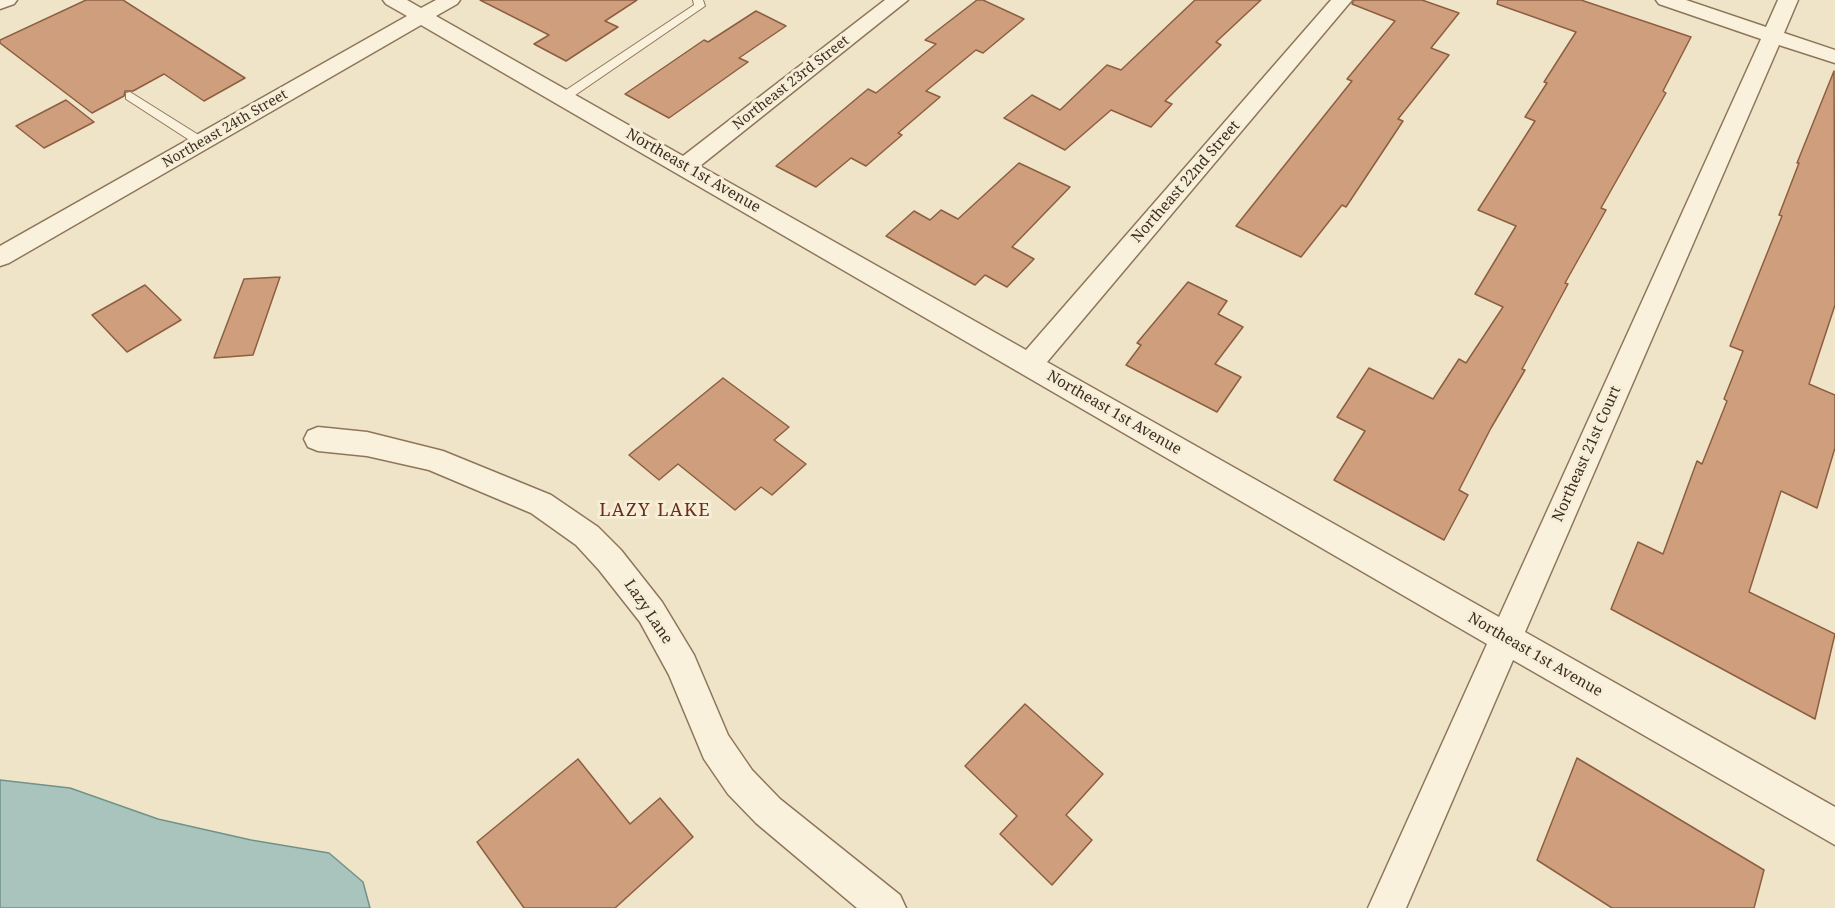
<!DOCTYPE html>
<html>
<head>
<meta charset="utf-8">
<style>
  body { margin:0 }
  canvas { display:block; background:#f0e4c8 }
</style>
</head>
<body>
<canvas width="1835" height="908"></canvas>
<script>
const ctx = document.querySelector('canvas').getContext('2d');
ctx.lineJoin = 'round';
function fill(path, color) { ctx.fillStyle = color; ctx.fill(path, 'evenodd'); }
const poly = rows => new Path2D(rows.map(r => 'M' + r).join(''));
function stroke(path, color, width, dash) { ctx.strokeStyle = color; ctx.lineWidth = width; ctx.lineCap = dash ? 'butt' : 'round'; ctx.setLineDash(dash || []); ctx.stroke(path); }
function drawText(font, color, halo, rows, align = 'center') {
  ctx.font = font + ' "Noto Serif",serif'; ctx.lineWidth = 6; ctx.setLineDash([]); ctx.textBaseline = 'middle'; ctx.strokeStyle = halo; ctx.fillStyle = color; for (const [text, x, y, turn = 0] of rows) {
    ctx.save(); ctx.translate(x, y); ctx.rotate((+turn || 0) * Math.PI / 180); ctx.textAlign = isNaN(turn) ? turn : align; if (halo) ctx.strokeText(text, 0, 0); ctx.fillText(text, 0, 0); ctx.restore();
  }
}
const water = poly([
  [0,780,70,788,158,819,251,840,329,853,363,882,370,908,0,908,0,780]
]);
fill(water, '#a9c4bc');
stroke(water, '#6f938a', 1.5);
const building = poly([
  [86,0,123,0,245,78,204,101,164,74,133,91,125,91,124,96,92,113,0,43,0,40,86,0],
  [480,0,637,0,605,21,618,27,566,61,534,44,549,35,480,0],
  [977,0,983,0,1024,19,983,53,976,50,926,91,940,97,898,133,902,135,866,166,851,158,816,187,776,166,868,89,876,93,936,44,925,40,977,0],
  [1195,0,1261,0,1216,42,1221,45,1165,101,1172,104,1151,127,1111,110,1065,150,1004,118,1032,95,1060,110,1107,65,1121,70,1195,0],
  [1354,0,1422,0,1459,13,1431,48,1449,55,1398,119,1403,121,1346,207,1342,205,1301,257,1236,226,1352,81,1347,79,1395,21,1352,4,1354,0],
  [1498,0,1581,0,1691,37,1663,91,1666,93,1601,208,1606,210,1565,283,1568,284,1522,369,1525,370,1491,428,1459,490,1468,495,1444,540,1334,480,1365,431,1337,417,1369,368,1433,399,1459,359,1466,363,1503,307,1475,294,1516,226,1478,210,1535,121,1525,117,1547,83,1544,82,1576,32,1497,4,1498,0],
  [756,11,786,26,739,58,748,62,669,118,625,94,704,40,708,42,756,11],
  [1834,71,1835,305,1809,384,1835,395,1835,448,1817,508,1781,491,1749,592,1835,634,1815,719,1611,609,1638,542,1663,554,1697,461,1702,464,1727,401,1724,399,1743,351,1730,346,1782,216,1779,215,1799,163,1797,163,1834,71],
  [66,100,94,122,44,148,16,126,66,100],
  [1019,163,1070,187,1012,247,1034,259,1007,287,985,275,975,285,886,236,914,211,930,220,941,210,958,219,1019,163],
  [280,277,253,355,214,358,244,279,280,277],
  [1188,282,1227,301,1218,314,1243,327,1215,364,1241,377,1217,412,1126,365,1141,345,1137,343,1188,282],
  [145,285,181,320,127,352,92,315,145,285],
  [723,378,789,427,774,440,806,464,772,495,761,487,735,510,678,464,659,480,629,455,723,378],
  [1025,704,1103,774,1066,815,1092,840,1052,885,1000,834,1017,816,965,766,1025,704],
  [1577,758,1764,870,1754,908,1612,908,1537,860,1577,758],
  [578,759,630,824,660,798,693,837,615,908,524,908,477,842,578,759]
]);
fill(building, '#cf9f7d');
stroke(building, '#8d5f41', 1.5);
const service = poly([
  [693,0,703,0,705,6,568,100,560,100,560,94,694,5,693,0],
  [130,92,205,139,205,145,197,145,126,99,126,93,130,92]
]);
const minor = poly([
  [0,0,17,0,14,4,0,9,0,0],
  [383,0,407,0,421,8,436,0,460,0,457,4,436,16,683,156,885,0,908,0,700,166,1026,350,1331,0,1352,0,1047,362,1499,617,1761,39,1659,4,1656,0,1686,0,1766,27,1778,0,1798,0,1784,33,1835,50,1835,63,1779,45,1525,632,1835,807,1835,845,1513,660,1406,908,1368,908,1487,644,421,25,9,263,0,266,0,246,407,16,386,4,383,0],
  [318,427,367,432,443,451,551,495,598,527,621,550,662,602,694,655,728,735,752,770,780,799,900,895,906,908,857,908,756,823,728,794,704,759,669,675,640,622,599,570,576,545,531,513,429,470,367,456,318,451,308,447,304,439,308,431,318,427]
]);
stroke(service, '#8d765c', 2);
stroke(minor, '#8d765c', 3);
fill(service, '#faf1dc');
fill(minor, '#faf1dc');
drawText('14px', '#3d2e20', '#f7eed8', [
  ["Northeast 23rd Street",791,83,-38],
  ["Northeast 24th Street",225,129,-30]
]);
drawText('15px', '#3d2e20', '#f7eed8', [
  ["Northeast 1st Avenue",693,171,30],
  ["Northeast 22nd Street",1186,182,-49],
  ["Northeast 1st Avenue",1114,413,30],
  ["Northeast 21st Court",1587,454,-66],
  ["Lazy Lane",648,612,56],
  ["Northeast 1st Avenue",1535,655,30]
]);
ctx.letterSpacing = '1.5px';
drawText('18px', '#6b2e1e', '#f7eed8', [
  ["LAZY LAKE",655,511]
]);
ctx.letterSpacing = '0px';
</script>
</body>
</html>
